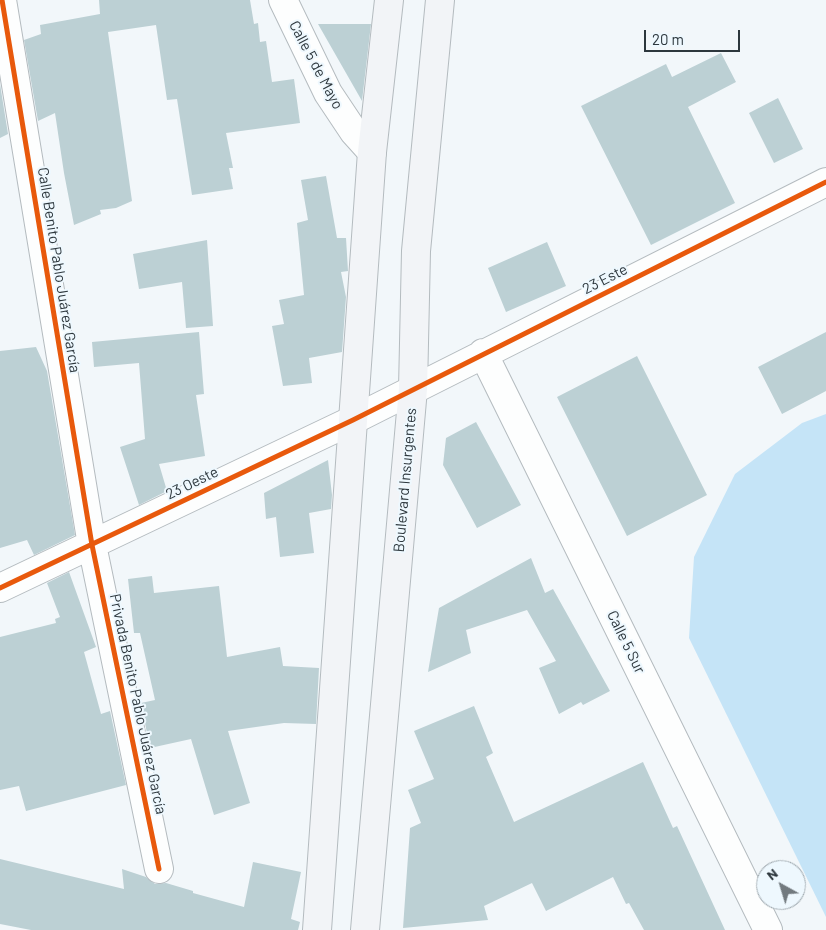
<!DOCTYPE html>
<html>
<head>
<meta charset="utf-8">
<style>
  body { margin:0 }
  #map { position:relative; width:826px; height:930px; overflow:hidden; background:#f2f7fa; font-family:Barlow,sans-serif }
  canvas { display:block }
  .north { position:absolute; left:756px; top:860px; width:50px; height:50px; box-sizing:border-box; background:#eef8fe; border:1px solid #a1abb1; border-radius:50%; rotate:321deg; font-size:14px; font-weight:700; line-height:20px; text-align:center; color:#2d373d }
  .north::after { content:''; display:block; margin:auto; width:18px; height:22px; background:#727a7f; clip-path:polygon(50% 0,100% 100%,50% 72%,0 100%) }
  .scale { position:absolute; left:644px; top:30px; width:96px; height:22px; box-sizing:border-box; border:2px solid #2d373d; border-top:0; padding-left:6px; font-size:15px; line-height:18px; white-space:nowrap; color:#2d373d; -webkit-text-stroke:4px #eef8fe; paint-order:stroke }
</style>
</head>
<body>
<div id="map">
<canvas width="826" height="930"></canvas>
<div class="north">N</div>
<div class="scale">20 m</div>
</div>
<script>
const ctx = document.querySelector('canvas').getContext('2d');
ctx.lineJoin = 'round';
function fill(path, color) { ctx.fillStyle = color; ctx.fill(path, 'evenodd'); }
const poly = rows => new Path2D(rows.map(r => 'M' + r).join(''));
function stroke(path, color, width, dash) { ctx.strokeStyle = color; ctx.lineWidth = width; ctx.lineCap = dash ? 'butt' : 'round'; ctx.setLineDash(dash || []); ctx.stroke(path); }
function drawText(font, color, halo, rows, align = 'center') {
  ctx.font = font + ' Barlow,sans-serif'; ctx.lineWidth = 4; ctx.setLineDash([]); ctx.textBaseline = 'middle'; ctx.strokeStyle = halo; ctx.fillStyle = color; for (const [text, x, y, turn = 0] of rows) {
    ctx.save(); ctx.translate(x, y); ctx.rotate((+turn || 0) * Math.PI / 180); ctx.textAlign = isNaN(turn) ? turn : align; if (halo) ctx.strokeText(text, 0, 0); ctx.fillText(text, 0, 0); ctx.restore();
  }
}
fill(poly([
  [826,414,826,917,689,638,694,557,735,474,802,423]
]), '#c5e4f7');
fill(poly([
  [99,0,250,0,254,24,258,23,260,42,266,41,272,82,294,79,300,123,226,133,233,168,229,168,233,189,192,195,177,99,167,100,156,25,108,32,132,201,116,208,100,210,101,214,74,225,64,173,55,113,38,121,24,40,41,34,40,25,100,14],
  [318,24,371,24,362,101],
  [721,53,736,82,688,107,735,203,651,245,581,106,666,64,672,77],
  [0,84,8,134,0,138],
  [778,98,803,149,774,163,749,113],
  [326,176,337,238,346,238,348,271,341,272,346,297,342,352,309,358,312,383,283,386,272,326,284,324,279,300,304,295,297,223,308,220,301,180],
  [207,240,213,326,186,328,182,282,139,289,133,254],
  [547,242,566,286,506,312,488,268],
  [199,332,204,394,196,395,205,456,159,464,167,491,139,505,120,447,145,439,139,363,94,367,92,342],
  [826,332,826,391,782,414,758,367],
  [36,347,47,371,75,535,34,555,27,540,0,548,0,351],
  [637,356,707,495,627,536,557,397],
  [476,422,521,505,477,528,443,465,446,438],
  [328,460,332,495,331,509,309,513,314,553,280,557,276,517,266,519,264,493],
  [531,558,545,593,553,589,610,691,583,705,581,702,559,714,539,668,556,661,527,610,466,630,471,653,428,672,439,608],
  [69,572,96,647,84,652,101,714,110,711,126,785,26,811,19,786,0,790,0,637,56,623,55,619,60,617,47,583],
  [152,576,154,593,219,586,227,657,280,647,283,666,319,668,316,724,284,723,228,731,250,803,214,815,191,739,150,748,141,703,155,700,140,633,134,633,128,579],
  [474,706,493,753,486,757,514,822,643,762,673,828,677,826,725,930,644,930,629,903,626,904,613,877,546,911,532,883,484,906,488,920,403,928,410,828,421,823,408,790,434,779,414,731],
  [0,859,124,889,122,869,146,877,155,884,166,883,193,891,193,893,244,907,253,862,301,872,291,919,300,922,298,930,31,930,0,924]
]), '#bcd0d4');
const minor = poly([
  [2,0,92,545,159,869],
  [283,0,328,93,354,132,372,152],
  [483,353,768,930],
  [0,588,353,420,826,182]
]);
const secondary = poly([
  [317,930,372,152,389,0],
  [365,930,413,389,416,251,440,0]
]);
stroke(minor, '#b4bbbf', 30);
stroke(secondary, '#b4bbbf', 30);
stroke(minor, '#fdfefe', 28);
stroke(secondary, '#f2f4f7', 28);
stroke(poly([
  [2,0,92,545,159,869],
  [0,588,353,420,826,182]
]), '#e8590c', 5);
drawText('15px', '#2d373d', '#eef8fe', [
  ["Calle 5 de Mayo",316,65,62],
  ["Calle Benito Pablo Juárez García",59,270,81],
  ["23 Este",605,279,-27],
  ["Boulevard Insurgentes",405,480,-85],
  ["23 Oeste",192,483,-26],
  ["Calle 5 Sur",626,642,64],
  ["Privada Benito Pablo Juárez García",138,704,78]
]);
</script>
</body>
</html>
